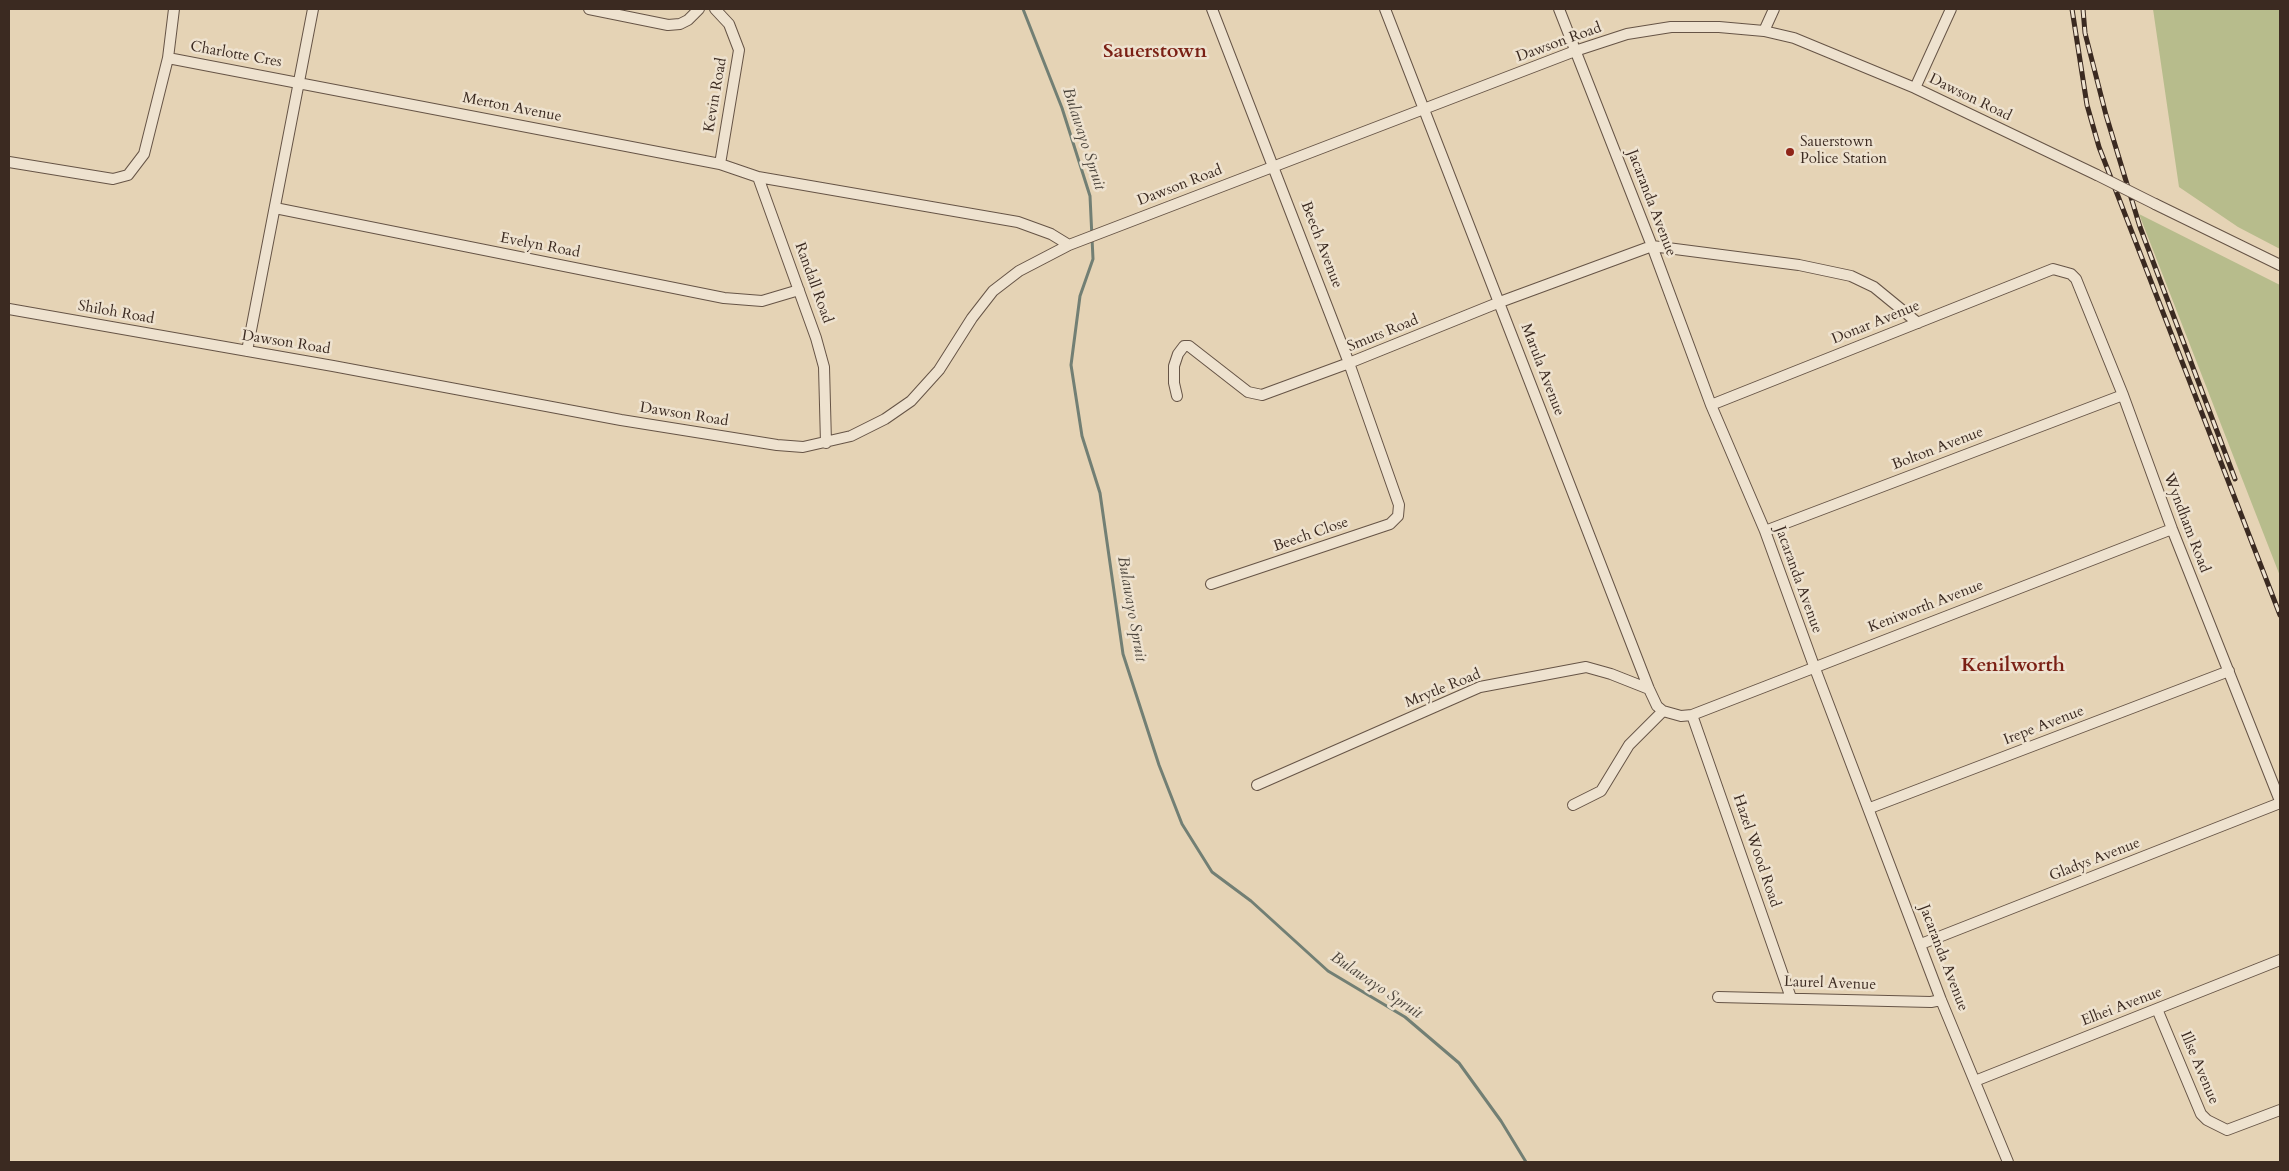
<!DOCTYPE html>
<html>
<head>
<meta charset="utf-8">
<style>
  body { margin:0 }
  #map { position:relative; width:2289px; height:1171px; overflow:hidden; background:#e5d3b5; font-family:Cardo,serif }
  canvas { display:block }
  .frame { position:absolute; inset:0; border:10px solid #3b2a21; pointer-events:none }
</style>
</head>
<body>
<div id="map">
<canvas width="2289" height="1171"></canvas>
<div class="frame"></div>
</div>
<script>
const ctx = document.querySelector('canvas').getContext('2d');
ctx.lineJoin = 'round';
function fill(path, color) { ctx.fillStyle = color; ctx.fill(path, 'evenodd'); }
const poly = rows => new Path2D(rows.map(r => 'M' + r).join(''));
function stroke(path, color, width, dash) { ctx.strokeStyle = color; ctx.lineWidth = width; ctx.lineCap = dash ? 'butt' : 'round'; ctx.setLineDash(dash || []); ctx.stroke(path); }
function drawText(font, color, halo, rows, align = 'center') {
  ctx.font = font + ' Cardo,serif'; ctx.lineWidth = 5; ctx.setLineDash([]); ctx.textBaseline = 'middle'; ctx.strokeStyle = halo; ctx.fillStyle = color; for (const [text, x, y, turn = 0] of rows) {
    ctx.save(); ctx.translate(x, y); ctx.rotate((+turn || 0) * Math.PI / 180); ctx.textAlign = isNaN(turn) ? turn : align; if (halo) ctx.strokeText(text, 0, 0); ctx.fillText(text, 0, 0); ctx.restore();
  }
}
fill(poly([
  [2153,9,2280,9,2280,249,2238,227,2179,187],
  [2139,214,2280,285,2280,576]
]), '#b7bc8c');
stroke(poly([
  [1023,9,1062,108,1090,196,1093,259,1080,296,1071,365,1082,436,1100,493,1123,654,1159,765,1182,824,1212,872,1251,901,1328,971,1405,1017,1459,1063,1501,1121,1526,1162]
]), '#727f74', 3);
const minor = poly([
  [589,9,668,25,680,24,688,20,699,9],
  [715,9,729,24,739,50,720,164],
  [1385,9,1649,689,1657,706,1663,711,1681,716,1692,715,2172,529],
  [1559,9,1652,246,1711,405,1765,531,1814,666,1941,1000,2008,1162],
  [1764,31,1774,9],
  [168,58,720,164,758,177,816,338,824,367,826,443],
  [1915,88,1951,9],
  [9,162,113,179,128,175,144,154,168,58,174,9],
  [758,177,1018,222,1051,234,1069,245],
  [2155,204,2280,265],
  [275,208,724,298,762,301,799,290],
  [9,309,333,366,621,420,777,445,803,447,851,436,885,419,911,401,939,370,972,318,993,291,1019,271,1069,245,1575,51,1627,34,1671,27,1719,27,1764,31,1794,38,1915,88,2097,175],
  [247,351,313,9],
  [1177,396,1174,383,1174,366,1178,354,1184,346,1189,346,1248,392,1262,395,1349,363,1500,302,1652,246,1799,265,1851,276,1874,287,1918,323],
  [1711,405,2053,269,2071,274,2076,279,2123,395,2172,529,2280,801],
  [1765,531,2123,395],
  [1211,584,1390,524,1398,516,1399,505,1349,363,1212,9],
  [1692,715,1791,998],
  [1257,785,1480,687,1586,667,1611,674,1649,689],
  [1573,805,1601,791,1629,745,1663,711],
  [1870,808,2229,671],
  [1921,944,2280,803],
  [1718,997,1931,1002,1941,1000],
  [2157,1009,2201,1114,2207,1120,2227,1130,2280,1110],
  [1975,1081,2280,960]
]);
stroke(minor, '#665446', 12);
stroke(minor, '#eee2cf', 10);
const rail = poly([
  [2072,9,2087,105,2099,147,2280,615],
  [2083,9,2085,33,2106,115,2140,227,2235,479]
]);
stroke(rail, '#3b2a21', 5);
stroke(rail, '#eee2cf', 3, [9]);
const minorBridge = poly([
  [2097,175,2155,204]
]);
stroke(minorBridge, '#665446', 12, []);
stroke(minorBridge, '#eee2cf', 10);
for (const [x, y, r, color] of [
  [1790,152,5,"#8f2418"]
]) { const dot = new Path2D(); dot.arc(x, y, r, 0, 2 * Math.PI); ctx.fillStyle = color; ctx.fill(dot); stroke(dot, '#eee2cf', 2); }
drawText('15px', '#3b2a21', '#eee2cf', [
  ["Dawson Road",1559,43,-20],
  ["Charlotte Cres",236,55,10],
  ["Kevin Road",716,95,-80],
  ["Dawson Road",1970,98,26],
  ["Merton Avenue",512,108,11],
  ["Dawson Road",1180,186,-21],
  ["Jacaranda Avenue",1651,203,69],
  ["Beech Avenue",1321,245,69],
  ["Evelyn Road",540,246,11],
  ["Randall Road",813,283,70],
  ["Shiloh Road",116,313,10],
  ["Donar Avenue",1876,323,-22],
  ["Smuts Road",1383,334,-22],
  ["Dawson Road",286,343,9],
  ["Marula Avenue",1542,370,69],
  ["Dawson Road",684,415,9],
  ["Bolton Avenue",1938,449,-21],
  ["Wyndham Road",2186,523,69],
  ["Beech Close",1311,535,-19],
  ["Jacaranda Avenue",1798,580,70],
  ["Keniworth Avenue",1926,607,-21],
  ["Mrytle Road",1443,689,-22],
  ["Irepe Avenue",2044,726,-21],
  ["Hazel Wood Road",1756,851,71],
  ["Gladys Avenue",2095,860,-21],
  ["Jacaranda Avenue",1943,958,69],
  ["Laurel Avenue",1830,984,2],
  ["Elhei Avenue",2122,1007,-21],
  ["Illse Avenue",2199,1068,67]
]);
drawText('15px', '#3b2a21', '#eee2cf', [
  ["Sauerstown",1800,143],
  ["Police Station",1800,160]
], 'left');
drawText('italic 16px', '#4d463d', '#eee2cf', [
  ["Bulawayo Spruit",1083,139,72],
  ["Bulawayo Spruit",1131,609,80],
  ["Bulawayo Spruit",1376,986,34]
]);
drawText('bold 20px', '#7a1f14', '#eee2cf', [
  ["Sauerstown",1155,52],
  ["Kenilworth",2013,666]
]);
</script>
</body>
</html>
